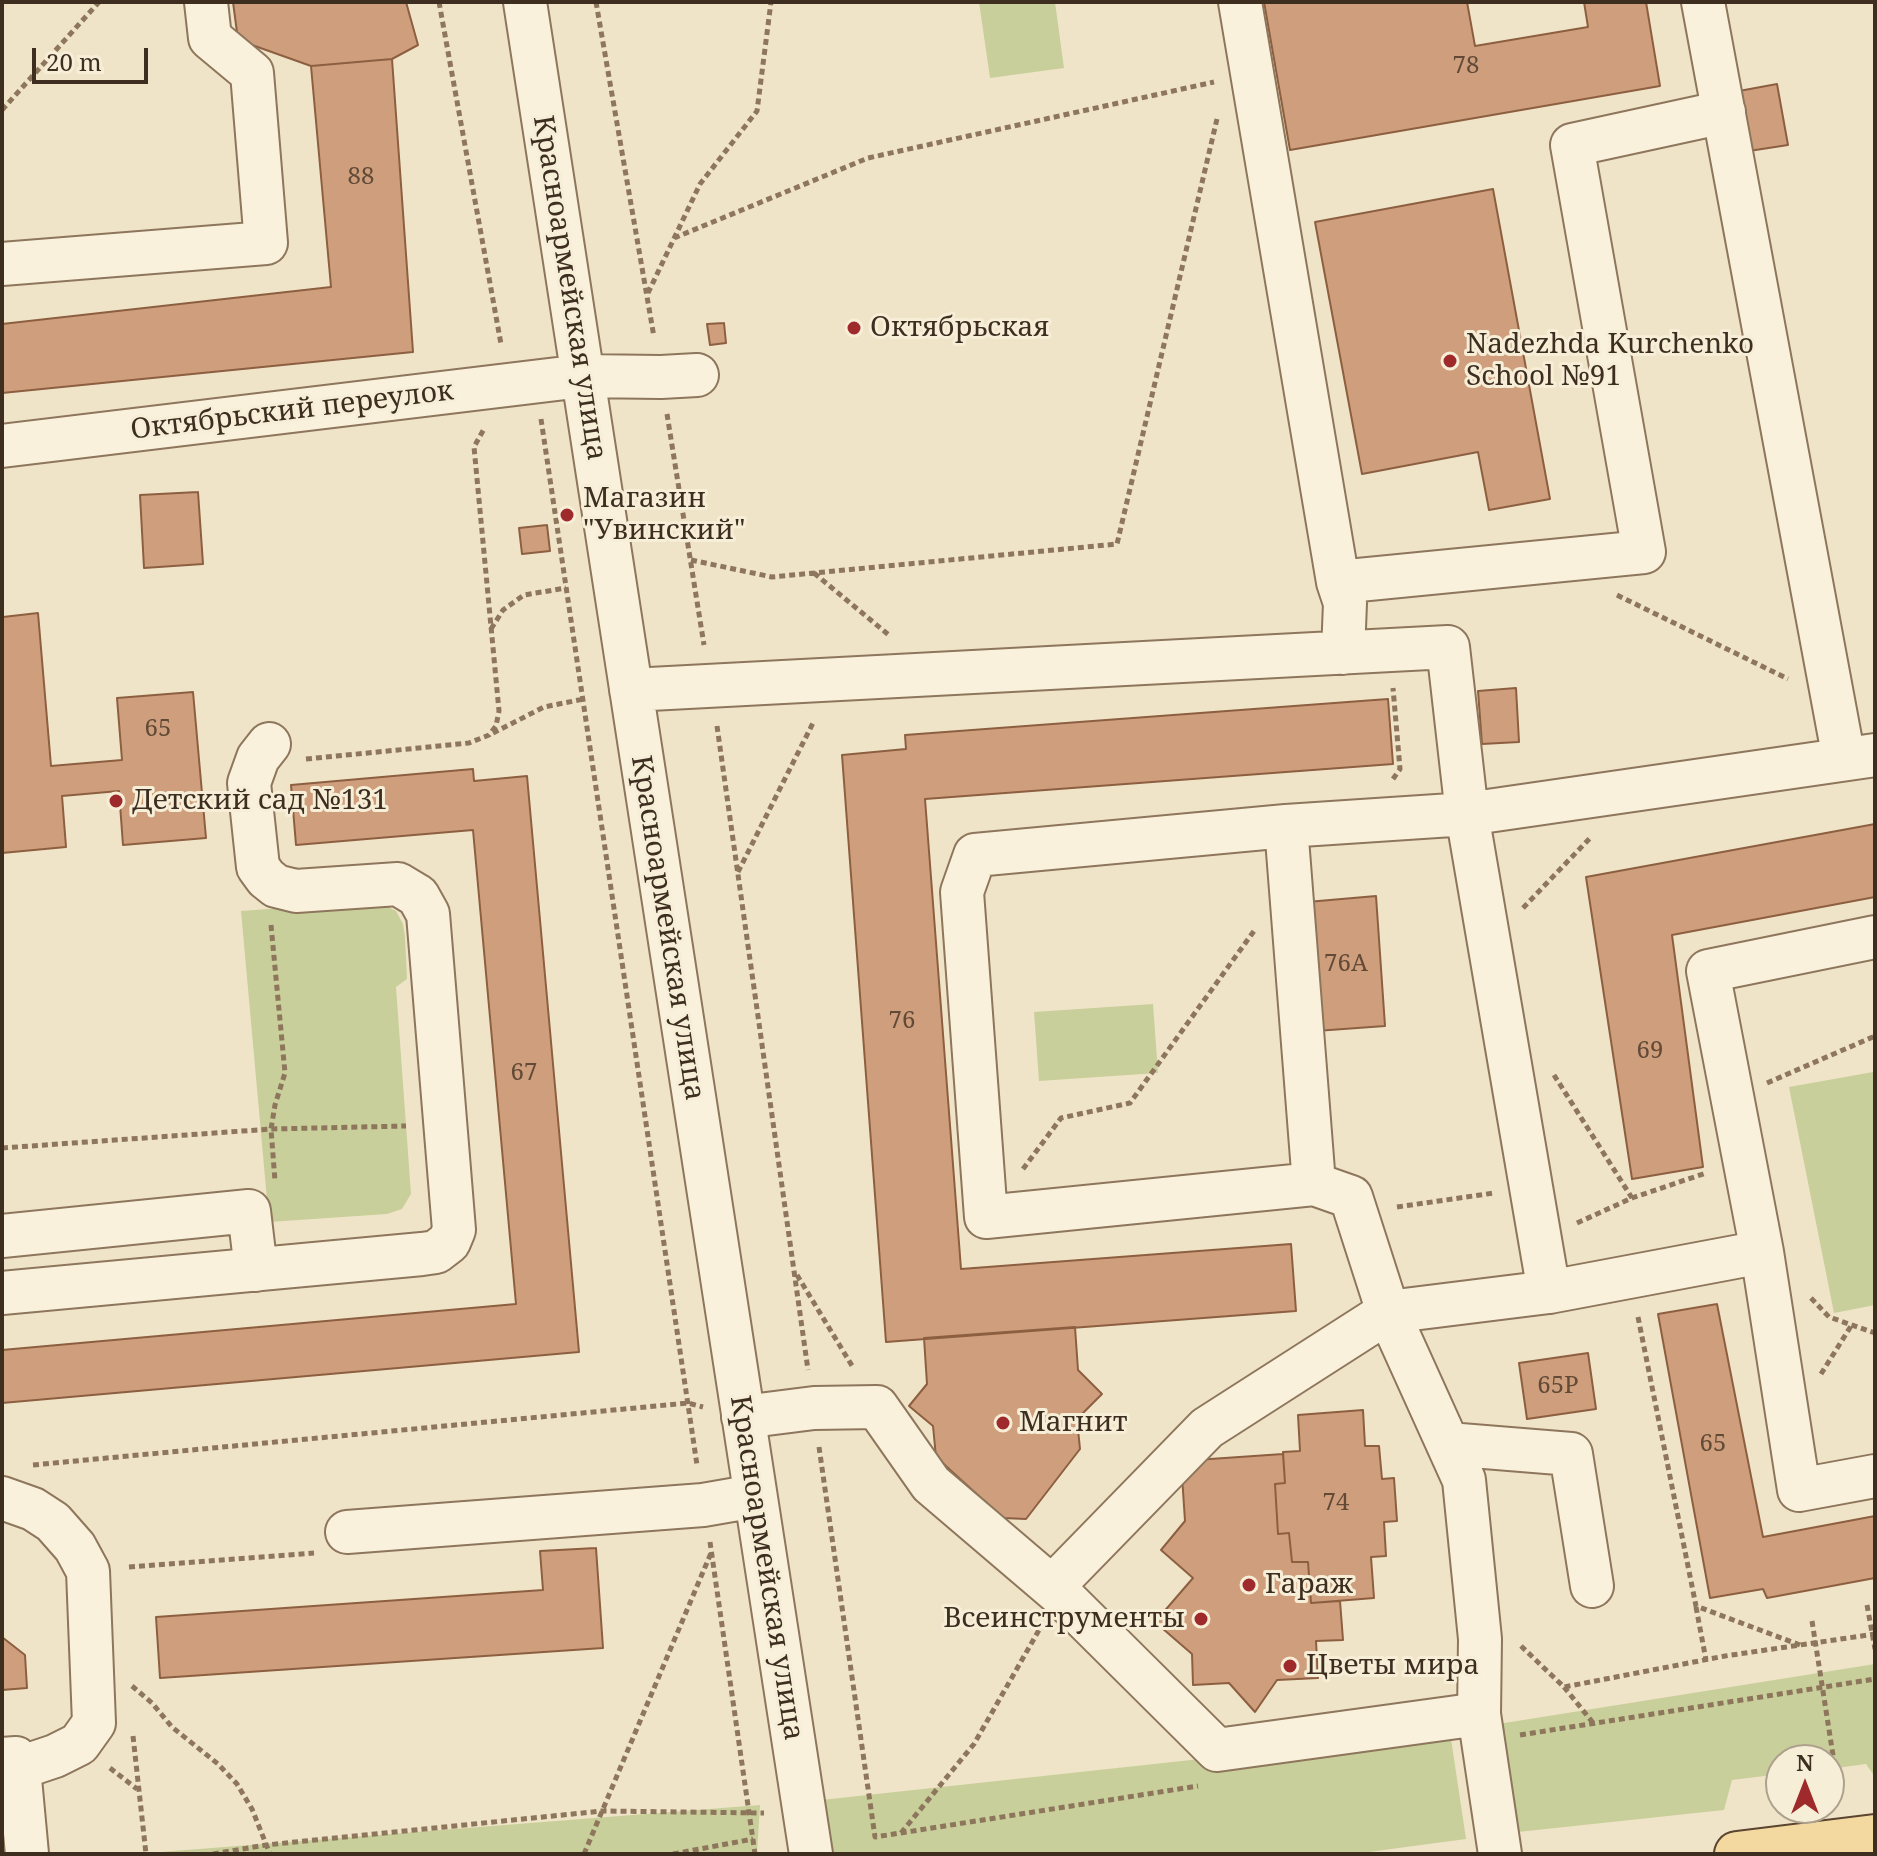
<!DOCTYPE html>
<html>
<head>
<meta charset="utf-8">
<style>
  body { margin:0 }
  #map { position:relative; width:1877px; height:1856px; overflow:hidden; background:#f0e4c8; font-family:"Noto Serif",serif }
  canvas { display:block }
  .frame { position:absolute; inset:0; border:4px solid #3d2e20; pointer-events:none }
  .north { position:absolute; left:1765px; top:1744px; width:80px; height:80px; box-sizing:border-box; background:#f7eed8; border:2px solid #ada18e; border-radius:50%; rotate:0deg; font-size:22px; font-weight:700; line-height:32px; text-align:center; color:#3d2e20 }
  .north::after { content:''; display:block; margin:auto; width:28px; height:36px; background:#9e2a2b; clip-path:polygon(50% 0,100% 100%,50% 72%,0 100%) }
  .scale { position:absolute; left:32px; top:48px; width:116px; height:36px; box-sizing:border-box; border:4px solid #3d2e20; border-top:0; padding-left:10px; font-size:24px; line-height:28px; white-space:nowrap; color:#3d2e20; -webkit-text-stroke:6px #f7eed8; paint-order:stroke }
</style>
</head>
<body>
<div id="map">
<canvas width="1877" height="1856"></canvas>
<div class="frame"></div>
<div class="north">N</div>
<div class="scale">20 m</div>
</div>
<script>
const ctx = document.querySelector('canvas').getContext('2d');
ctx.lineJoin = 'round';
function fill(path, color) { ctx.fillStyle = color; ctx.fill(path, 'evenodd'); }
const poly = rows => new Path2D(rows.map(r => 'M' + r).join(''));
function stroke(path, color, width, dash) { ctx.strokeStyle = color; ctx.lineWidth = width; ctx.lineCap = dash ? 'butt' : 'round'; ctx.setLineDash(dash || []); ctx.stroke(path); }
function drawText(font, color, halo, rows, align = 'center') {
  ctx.font = font + ' "Noto Serif",serif'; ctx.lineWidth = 6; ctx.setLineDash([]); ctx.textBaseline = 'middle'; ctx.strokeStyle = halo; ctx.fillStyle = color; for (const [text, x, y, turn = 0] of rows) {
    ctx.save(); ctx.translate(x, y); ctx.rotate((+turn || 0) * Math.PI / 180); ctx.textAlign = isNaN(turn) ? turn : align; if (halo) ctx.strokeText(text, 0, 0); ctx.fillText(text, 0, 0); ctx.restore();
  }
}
fill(poly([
  [979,2,1055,2,1064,68,990,78],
  [377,901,396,911,403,924,405,937,407,979,396,987,411,1194,402,1209,387,1214,269,1222,241,911],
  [1153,1004,1158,1073,1039,1081,1034,1012],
  [1873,1072,1875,1083,1875,1305,1834,1313,1789,1087],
  [1875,1664,1875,1777,1866,1764,1829,1769,1829,1760,1781,1760,1781,1774,1732,1780,1724,1810,1518,1832,1498,1724],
  [1450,1732,1466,1839,1354,1854,828,1854,821,1800],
  [760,1805,757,1854,135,1854]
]), '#c9cf9b');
const building = poly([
  [233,2,406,2,418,45,392,59,311,66,238,40,233,2],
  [1264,2,1467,2,1475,46,1588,27,1584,2,1646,2,1660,86,1290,150,1264,2],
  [392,59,413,352,2,393,2,324,331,287,311,66,392,59],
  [1777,84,1788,145,1749,151,1739,91,1777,84],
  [1493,189,1550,499,1489,510,1478,452,1362,474,1315,222,1493,189],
  [724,323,726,343,710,345,707,324,724,323],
  [198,492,203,564,144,568,140,495,198,492],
  [547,525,550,551,522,554,519,528,547,525],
  [2,604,3,617,38,613,51,766,122,760,117,698,193,692,206,838,123,845,119,791,62,796,66,847,2,853,2,604],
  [1516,688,1519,742,1482,744,1478,691,1516,688],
  [1388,699,1393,764,925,799,961,1269,1291,1244,1296,1311,886,1342,842,755,906,749,905,735,1388,699],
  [473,769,474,781,527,776,579,1352,2,1403,2,1350,516,1304,473,830,296,845,291,785,473,769],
  [1875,824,1875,897,1672,935,1703,1167,1632,1179,1586,877,1875,824],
  [1376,896,1385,1026,1316,1031,1307,902,1376,896],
  [1717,1304,1763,1537,1875,1516,1875,1578,1767,1598,1763,1589,1710,1598,1658,1314,1717,1304],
  [1075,1327,1078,1370,1102,1394,1077,1419,1080,1449,1026,1519,1003,1518,936,1457,933,1426,909,1406,927,1384,924,1338,1075,1327],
  [1588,1353,1596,1409,1527,1419,1519,1363,1588,1353],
  [1363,1410,1365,1446,1379,1446,1382,1479,1394,1478,1397,1521,1384,1522,1386,1556,1371,1557,1374,1598,1311,1603,1308,1562,1292,1562,1289,1533,1278,1534,1275,1484,1285,1483,1283,1452,1300,1451,1298,1415,1363,1410],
  [1283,1454,1285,1483,1275,1484,1278,1534,1289,1533,1292,1562,1308,1562,1311,1603,1340,1601,1343,1640,1316,1641,1318,1678,1277,1680,1255,1712,1229,1683,1193,1685,1192,1654,1155,1622,1193,1578,1161,1550,1185,1521,1181,1461,1283,1454],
  [596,1548,603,1648,160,1678,156,1617,543,1590,540,1551,596,1548],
  [2,1637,25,1655,27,1688,2,1690,2,1637]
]);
fill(building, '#cf9f7d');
stroke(building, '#8d5f41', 2);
const minor = poly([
  [525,2,811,1854],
  [1240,2,1338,582,1345,603,1343,653],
  [1703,2,1844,759],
  [2,264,266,243,252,73,210,38,206,2],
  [2,446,582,376,661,377,697,375],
  [1338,582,1644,552,1572,145,1724,112],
  [631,690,1448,647,1467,814,1875,755],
  [1286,826,1314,1184],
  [2,1236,249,1211,256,1270],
  [1762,1252,1708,971,1875,937],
  [2,1293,422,1254,436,1252,449,1242,454,1230,428,914,418,896,398,884,296,891,276,886,266,878,258,867,249,783,258,758,269,744],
  [743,1417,814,1408,877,1407,931,1484,1060,1594,1217,1750,1479,1714],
  [1448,1444,1571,1454,1592,1586],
  [2,1498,33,1509,53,1522,75,1547,88,1571,94,1723,79,1744,55,1756,19,1768,16,1758,2,1759],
  [347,1532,703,1505,755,1496],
  [1052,1587,1207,1428,1388,1312,1549,1292,1762,1252,1799,1490,1875,1476],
  [19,1768,27,1854],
  [1500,1854,1479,1714,1480,1639,1464,1480,1388,1312,1351,1197,1314,1184,986,1217,962,892,975,855,1286,826,1467,814,1549,1292]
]);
const major = poly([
  [1737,1854,1875,1837]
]);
stroke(minor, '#8d765c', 46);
stroke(major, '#5b4430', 48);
stroke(poly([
  [439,2,501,344],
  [596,2,654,337],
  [2,110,99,2],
  [674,238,868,158,1214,82],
  [648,293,700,184,757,111,771,2],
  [667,414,704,645],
  [541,419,697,1465],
  [691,560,772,577,1117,544,1217,119],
  [814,573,890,636],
  [1617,595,1788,679],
  [491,629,503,610,524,595,566,588],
  [717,726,808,1370],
  [493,733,544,707,584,699],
  [306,759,469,743,489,735,496,726,499,711,474,447,484,429],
  [1393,779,1400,769,1393,688],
  [738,872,814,721],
  [1523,908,1591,837],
  [271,925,285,1073,275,1105,271,1129,275,1181],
  [1554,1075,1632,1198],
  [1767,1083,1875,1036],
  [2,1148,271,1129,406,1126],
  [1023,1169,1061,1118,1130,1103,1254,931],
  [1397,1207,1494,1193],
  [1577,1223,1632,1198,1706,1173],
  [797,1275,854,1369],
  [1811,1298,1829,1317,1875,1333],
  [1638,1317,1696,1606,1800,1645],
  [1821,1374,1851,1326],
  [819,1447,875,1837,1198,1786],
  [33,1465,688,1403,703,1407],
  [710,1542,755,1854],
  [129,1567,314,1553],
  [1867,1605,1875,1649],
  [1696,1607,1706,1660],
  [1812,1621,1835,1768],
  [1521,1646,1564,1687,1725,1656,1875,1634],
  [132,1686,152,1703,172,1727,218,1764,237,1784,252,1809,270,1854],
  [1564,1687,1594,1724],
  [1520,1735,1875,1679],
  [133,1736,146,1854],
  [110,1768,137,1789],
  [901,1833,974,1744,1039,1630],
  [213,1854,266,1845,602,1811,764,1813],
  [584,1854,711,1553],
  [673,1854,753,1839]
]), '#8d765c', 5, [6, 4]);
stroke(minor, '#faf1dc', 42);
stroke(major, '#f3d9a0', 44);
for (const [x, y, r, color] of [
  [854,328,8,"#9e2a2b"],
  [1450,361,8,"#9e2a2b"],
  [567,515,8,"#9e2a2b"],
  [116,801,8,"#9e2a2b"],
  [1003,1423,8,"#9e2a2b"],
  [1249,1585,8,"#9e2a2b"],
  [1201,1619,8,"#9e2a2b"],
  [1290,1666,8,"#9e2a2b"]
]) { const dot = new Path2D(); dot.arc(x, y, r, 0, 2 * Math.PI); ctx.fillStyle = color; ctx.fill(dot); stroke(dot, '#f7eed8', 3); }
drawText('24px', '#624a37', null, [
  ["78",1466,66],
  ["88",361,177],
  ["65",158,729],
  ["76А",1346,964],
  ["76",902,1021],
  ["69",1650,1051],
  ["67",524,1073],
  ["65Р",1558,1386],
  ["65",1713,1444],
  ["74",1336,1503]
]);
drawText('28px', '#3d2e20', '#f7eed8', [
  ["Красноармейская улица",569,288,81],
  ["Октябрьский переулок",292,411,-7],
  ["Красноармейская улица",667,928,81],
  ["Красноармейская улица",766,1568,81]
]);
drawText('28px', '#3d2e20', '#f7eed8', [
  ["Октябрьская",870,328],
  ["Nadezhda Kurchenko",1466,345],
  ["School №91",1466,377],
  ["Магазин",583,499],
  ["\"Увинский\"",583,531],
  ["Детский сад №131",132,801],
  ["Магнит",1019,1423],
  ["Гараж",1265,1585],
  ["Всеинструменты",1185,1619,"right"],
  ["Цветы мира",1306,1666]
], 'left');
</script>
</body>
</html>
